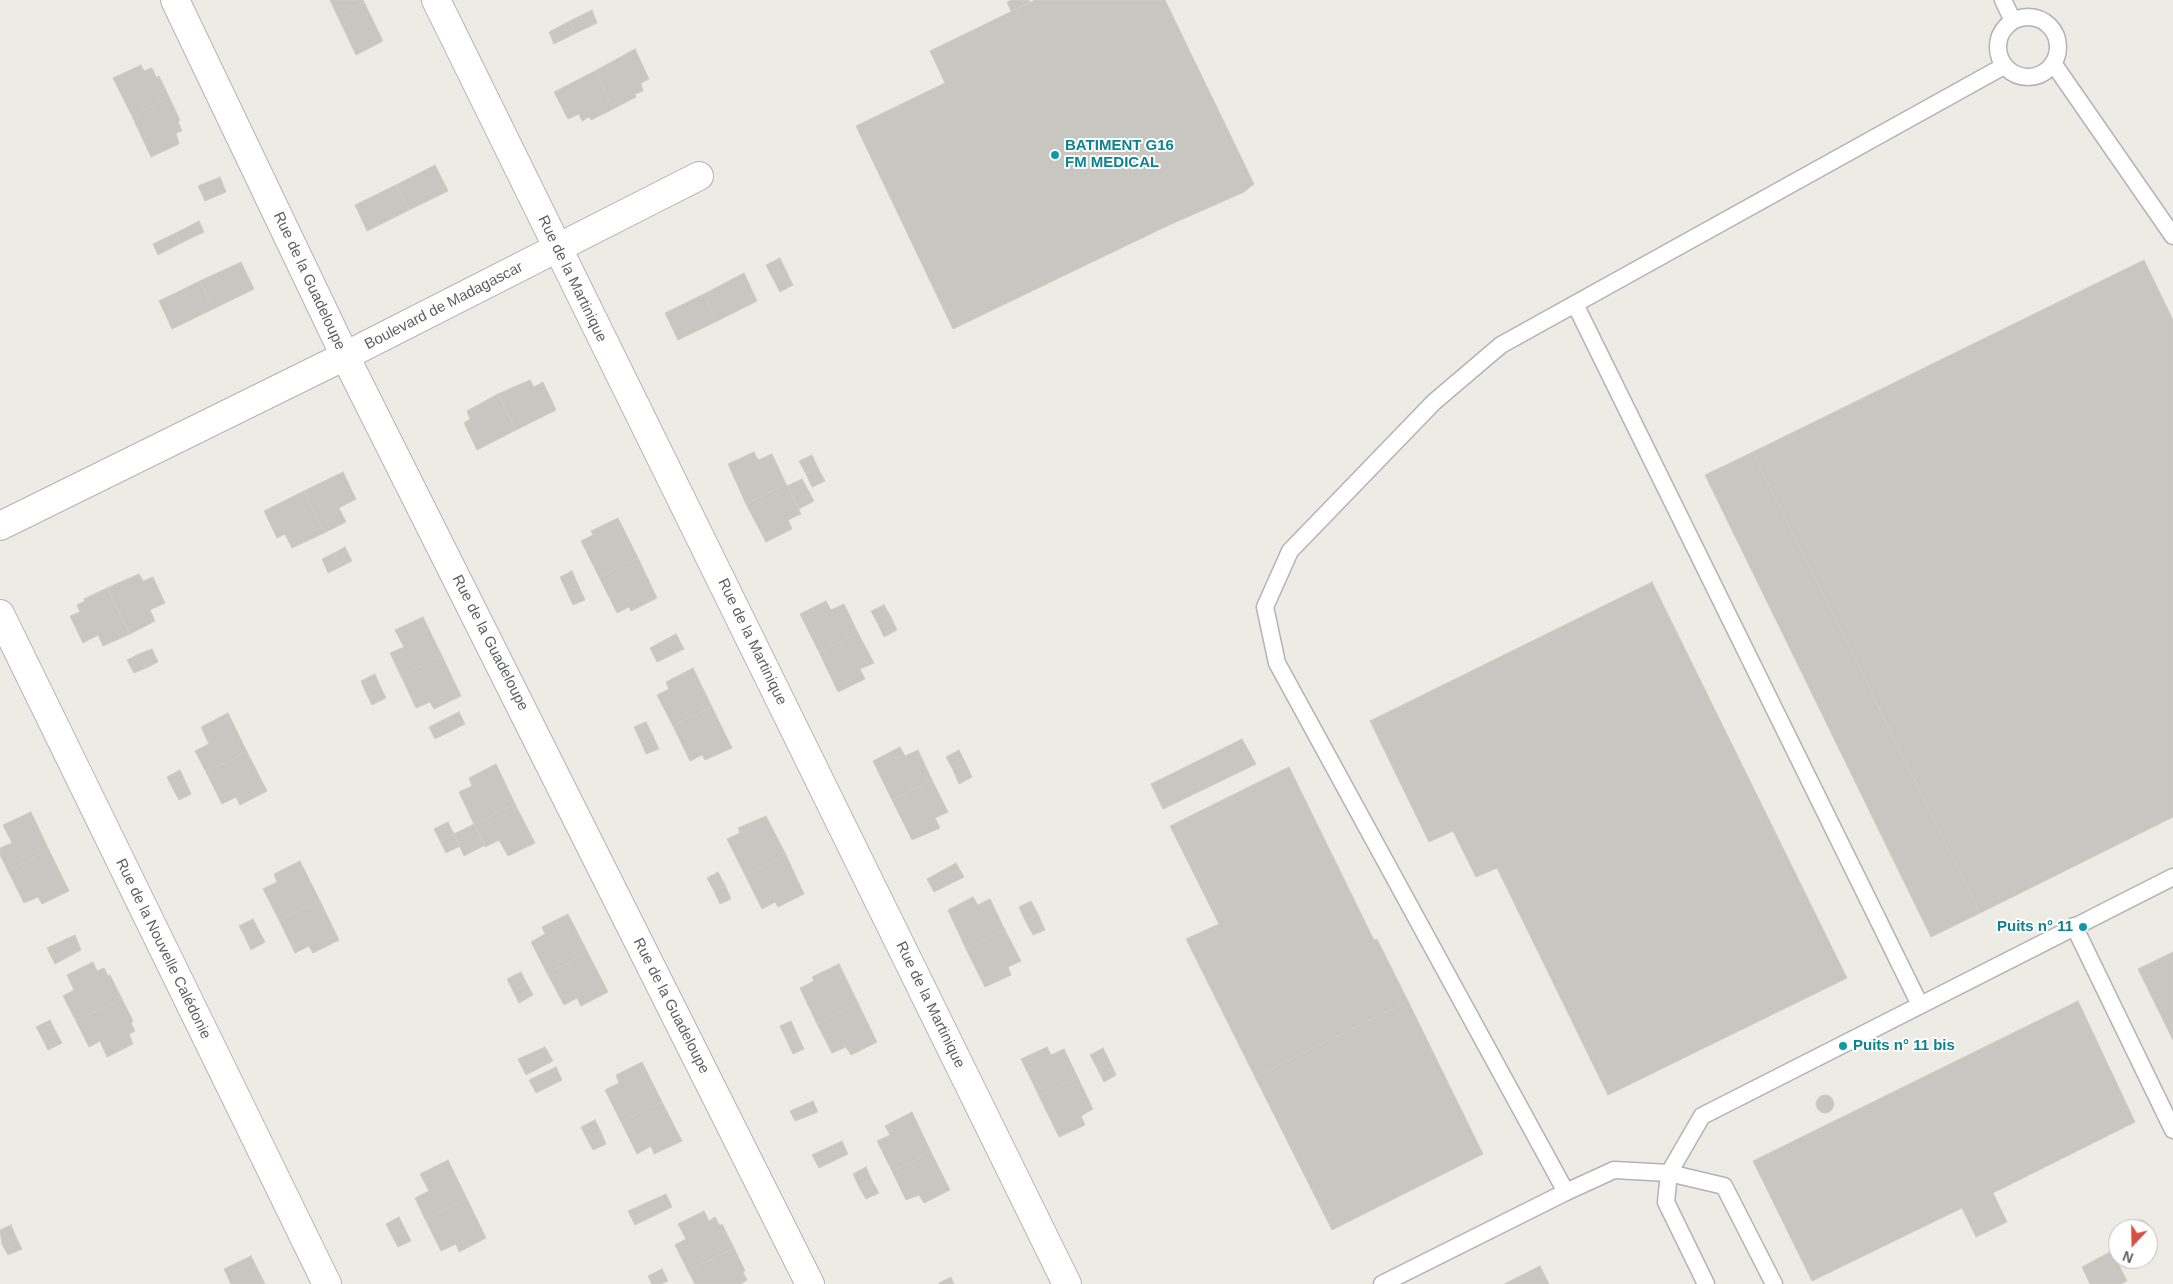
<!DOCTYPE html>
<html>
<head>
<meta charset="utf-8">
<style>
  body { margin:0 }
  #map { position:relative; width:2173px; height:1284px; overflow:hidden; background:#ecebe4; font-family:Arial,sans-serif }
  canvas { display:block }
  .north { position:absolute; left:2108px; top:1219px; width:50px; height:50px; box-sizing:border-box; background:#fff; border:1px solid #bebfc0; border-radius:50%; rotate:201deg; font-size:14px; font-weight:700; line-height:20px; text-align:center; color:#5c5e62 }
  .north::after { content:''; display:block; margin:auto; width:18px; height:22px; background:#d45242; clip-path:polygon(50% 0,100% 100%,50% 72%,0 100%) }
</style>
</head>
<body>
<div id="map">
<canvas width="2173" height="1284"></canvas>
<div class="north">N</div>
</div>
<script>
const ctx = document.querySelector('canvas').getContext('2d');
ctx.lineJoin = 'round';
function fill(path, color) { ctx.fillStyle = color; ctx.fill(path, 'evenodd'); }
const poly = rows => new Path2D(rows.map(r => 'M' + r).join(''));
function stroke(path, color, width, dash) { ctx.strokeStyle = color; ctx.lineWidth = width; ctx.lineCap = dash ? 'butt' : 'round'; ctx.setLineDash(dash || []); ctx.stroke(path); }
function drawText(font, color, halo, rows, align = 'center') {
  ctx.font = font + ' Arial,sans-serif'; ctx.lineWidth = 4; ctx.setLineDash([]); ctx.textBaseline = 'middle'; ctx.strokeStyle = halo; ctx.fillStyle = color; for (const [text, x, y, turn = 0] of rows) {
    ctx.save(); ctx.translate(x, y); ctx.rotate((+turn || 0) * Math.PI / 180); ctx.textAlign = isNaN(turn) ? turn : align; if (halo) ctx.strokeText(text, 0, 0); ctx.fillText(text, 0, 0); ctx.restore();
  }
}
const building = poly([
  [330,0,363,0,364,2,337,15,330,0],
  [1012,0,1029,0,1030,3,1011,11,1007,2,1012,0],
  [1035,0,1165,0,1254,184,1244,192,1167,226,953,329,856,126,945,83,930,51,1035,0],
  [364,2,383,41,356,55,337,15,364,2],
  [592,10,597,23,576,33,570,21,592,10],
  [570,21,576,33,554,44,549,32,570,21],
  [635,49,649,79,641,83,643,91,635,94,636,97,613,109,595,71,635,49],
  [141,65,144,71,152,68,156,77,159,76,169,97,132,116,113,78,141,65],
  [595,71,613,109,591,120,589,117,582,121,579,114,568,119,554,92,595,71],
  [169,97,180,120,178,122,182,131,176,133,179,144,151,157,132,116,169,97],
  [435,165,448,191,409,210,396,185,435,165],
  [220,177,226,192,205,201,198,186,220,177],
  [396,185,409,210,367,231,355,205,396,185],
  [199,221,204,232,181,243,176,233,199,221],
  [176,233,181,243,158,255,153,244,176,233],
  [780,258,793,285,780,292,766,265,780,258],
  [2144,260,2173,320,2173,817,1980,913,1753,452,2144,260],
  [241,262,254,289,213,309,200,281,241,262],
  [744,273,757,301,717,321,704,294,744,273],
  [200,281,213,309,172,329,159,301,200,281],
  [704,294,717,321,678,340,665,313,704,294],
  [530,380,534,387,543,382,556,410,516,430,498,394,530,380],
  [498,394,516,430,477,450,464,423,470,419,467,411,498,394],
  [754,452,758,460,772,454,786,484,746,504,728,464,754,452],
  [1753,452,1980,913,1931,937,1705,475,1753,452],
  [812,455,818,468,806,474,799,461,812,455],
  [818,468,825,481,812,487,806,474,818,468],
  [343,472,356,499,339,508,346,522,324,533,304,491,343,472],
  [802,479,814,501,799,509,787,486,802,479],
  [786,484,801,514,788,520,792,529,766,542,746,504,786,484],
  [304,491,324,533,292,548,285,534,277,538,264,511,304,491],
  [618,518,638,558,599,577,581,541,593,535,591,531,618,518],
  [345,547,352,561,340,567,334,553,345,547],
  [334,553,340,567,328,573,322,559,334,553],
  [638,558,657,598,631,611,629,607,617,613,599,577,638,558],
  [572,571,579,587,567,592,560,577,572,571],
  [139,574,143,581,153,577,165,603,150,610,155,621,130,634,107,588,139,574],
  [1652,582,1847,978,1608,1095,1497,868,1476,877,1453,831,1429,842,1370,721,1652,582],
  [579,587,585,600,573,605,567,592,579,587],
  [107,588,130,634,103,646,98,635,83,643,70,616,80,612,77,605,85,601,84,599,107,588],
  [826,601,831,610,844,604,858,633,819,652,800,614,826,601],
  [884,605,891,617,878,624,871,611,884,605],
  [423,617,442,656,401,676,390,653,404,647,395,630,423,617],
  [891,617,897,630,884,637,878,624,891,617],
  [858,633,874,663,860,669,865,679,838,692,819,652,858,633],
  [676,634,684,649,657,662,650,648,676,634],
  [152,649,158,662,146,668,139,654,152,649],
  [139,654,146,668,134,673,127,660,139,654],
  [442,656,461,696,434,709,430,702,416,708,401,676,442,656],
  [693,668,712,707,673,726,657,695,669,689,666,682,693,668],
  [375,674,380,686,366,693,361,681,375,674],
  [380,686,386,698,372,705,366,693,380,686],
  [712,707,732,748,705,760,702,755,690,761,673,726,712,707],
  [459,712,465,724,435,739,429,727,459,712],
  [228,713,247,752,206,772,195,751,209,744,201,727,228,713],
  [646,722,653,736,641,742,634,727,646,722],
  [653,736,659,749,646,754,641,742,653,736],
  [1242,739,1256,764,1163,809,1151,784,1242,739],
  [900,747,905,756,918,750,932,780,892,800,873,761,900,747],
  [959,750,966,764,953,770,946,757,959,750],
  [247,752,267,791,240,805,236,797,222,804,206,772,247,752],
  [496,764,515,804,474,824,459,792,472,786,469,778,496,764],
  [966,764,972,777,959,784,953,770,966,764],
  [1289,767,1374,940,1377,939,1408,1001,1255,1077,1186,939,1219,924,1170,826,1289,767],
  [180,770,186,783,173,789,167,777,180,770],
  [932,780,948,812,935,818,940,828,912,840,892,800,932,780],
  [186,783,191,794,179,800,173,789,186,783],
  [515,804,535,843,508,856,499,840,485,847,474,824,515,804],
  [31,812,49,850,8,871,0,855,0,848,12,843,3,825,31,812],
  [766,816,786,855,745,875,727,839,740,833,738,828,766,816],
  [448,822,454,834,440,841,434,829,448,822],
  [474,824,485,845,464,856,454,834,474,824],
  [454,834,460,846,446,853,440,841,454,834],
  [49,850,69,891,42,904,38,897,24,903,8,871,49,850],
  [786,855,804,894,778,907,775,902,762,909,745,875,786,855],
  [300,861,320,901,279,920,263,889,277,882,274,874,300,861],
  [956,863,964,877,934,892,927,879,956,863],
  [718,872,725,885,714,891,707,878,718,872],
  [725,885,731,899,720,904,714,891,725,885],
  [973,897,978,905,990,899,1005,930,966,949,948,910,973,897],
  [320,901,339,940,313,953,309,946,295,953,279,920,320,901],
  [1031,901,1038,914,1025,920,1019,907,1031,901],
  [568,914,588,953,547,973,531,942,545,934,542,927,568,914],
  [1038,914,1045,930,1033,935,1025,920,1038,914],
  [253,919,259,931,245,937,239,926,253,919],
  [1005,930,1021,961,1008,967,1011,975,985,987,966,949,1005,930],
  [259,931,265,942,251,950,245,937,259,931],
  [75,935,81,950,55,964,47,948,75,935],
  [2173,952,2173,1040,2138,969,2173,952],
  [588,953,608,992,581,1006,577,998,564,1005,547,973,588,953],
  [93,962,97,971,104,968,108,976,110,975,122,999,76,1021,63,996,74,990,67,975,93,962],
  [839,964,858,1003,817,1024,800,988,814,981,812,977,839,964],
  [521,972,527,984,513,991,507,979,521,972],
  [527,984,533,995,519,1003,513,991,527,984],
  [122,999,133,1021,131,1023,135,1031,129,1034,133,1044,107,1057,100,1041,89,1047,76,1021,122,999],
  [1408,1001,1483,1154,1332,1230,1255,1077,1408,1001],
  [2078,1001,2135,1122,1993,1193,2007,1222,1976,1237,1962,1208,1812,1281,1753,1161,2078,1001],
  [858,1003,877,1042,851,1055,846,1047,832,1053,817,1024,858,1003],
  [50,1020,56,1032,42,1038,36,1027,50,1020],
  [791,1021,797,1034,786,1039,780,1026,791,1021],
  [56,1032,62,1043,48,1050,42,1038,56,1032],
  [797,1034,804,1049,793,1054,786,1039,797,1034],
  [545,1047,553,1061,526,1075,518,1059,545,1047],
  [1047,1047,1051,1055,1064,1049,1078,1078,1039,1096,1021,1059,1047,1047],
  [1103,1048,1110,1062,1097,1068,1090,1055,1103,1048],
  [642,1062,662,1102,621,1122,605,1090,619,1083,616,1075,642,1062],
  [1110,1062,1116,1075,1104,1082,1097,1068,1110,1062],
  [556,1067,562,1080,536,1093,529,1080,556,1067],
  [1078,1078,1093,1109,1081,1116,1085,1125,1059,1137,1039,1096,1078,1078],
  '1816 1104a9 9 0 1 1 18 0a9 9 0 1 1-18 0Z',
  [813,1101,818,1112,795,1121,790,1111,813,1101],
  [662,1102,682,1141,654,1154,651,1146,637,1154,621,1122,662,1102],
  [912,1112,931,1152,892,1171,877,1141,890,1135,885,1126,912,1112],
  [595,1120,601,1132,587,1139,581,1127,595,1120],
  [601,1132,606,1144,593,1150,587,1139,601,1132],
  [842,1141,848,1154,819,1168,812,1155,842,1141],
  [931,1152,950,1190,924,1203,919,1195,906,1200,892,1171,931,1152],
  [448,1160,467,1199,425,1219,415,1198,429,1191,420,1174,448,1160],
  [866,1167,872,1181,859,1187,853,1174,866,1167],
  [872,1181,879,1193,866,1199,859,1187,872,1181],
  [666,1194,672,1207,635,1225,628,1211,666,1194],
  [467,1199,486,1238,459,1252,456,1244,441,1251,425,1219,467,1199],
  [704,1211,709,1221,715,1217,720,1226,722,1224,734,1248,688,1271,675,1245,686,1239,678,1224,704,1211],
  [399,1217,405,1229,392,1236,386,1224,399,1217],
  [2137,1220,2144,1221,2150,1226,2151,1234,2148,1239,2148,1229,2128,1229,2137,1220],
  [11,1225,16,1237,2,1244,0,1230,11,1225],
  [405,1229,411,1241,398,1247,392,1236,405,1229],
  [16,1237,22,1249,8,1255,2,1244,16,1237],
  [734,1248,745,1271,743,1272,747,1280,741,1284,695,1284,688,1271,734,1248],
  [2112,1251,2127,1281,2121,1284,2090,1284,2082,1267,2112,1251],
  [251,1256,265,1284,231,1284,224,1269,251,1256],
  [1540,1266,1549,1284,1504,1284,1540,1266],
  [662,1269,668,1281,661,1284,652,1284,648,1276,662,1269],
  [951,1277,954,1284,939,1284,939,1283,951,1277]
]);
fill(building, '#c8c6c0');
stroke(building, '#d0ccc3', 1);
const lane = poly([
  [2003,0,2013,21],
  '1998 47a30 30 0 1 1 60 0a30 30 0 1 1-60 0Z',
  [2053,63,2173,236],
  [1575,304,1920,1005],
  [2074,926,2173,1130],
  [1382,1284,1566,1192],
  [1706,1284,1666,1202,1669,1173,1702,1116,2173,877],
  [1774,1284,1724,1186,1669,1173,1614,1170,1566,1192,1277,663,1265,607,1290,551,1434,402,1501,345,2004,66]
]);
const street = poly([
  [175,0,345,356,810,1284],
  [436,0,1067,1284],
  [0,526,345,356,699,176],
  [0,614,327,1284]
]);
stroke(lane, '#b1b3b7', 19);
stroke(street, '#b1b3b7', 30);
stroke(lane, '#fff', 16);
stroke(street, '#fff', 28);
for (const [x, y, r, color] of [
  [1055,155,5,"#0f9aa8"],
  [2083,927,5,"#0f9aa8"],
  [1843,1046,5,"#0f9aa8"]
]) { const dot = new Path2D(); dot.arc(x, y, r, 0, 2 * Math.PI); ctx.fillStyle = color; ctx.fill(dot); stroke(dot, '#fff', 2); }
drawText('bold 15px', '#0d838f', '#fff', [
  ["BATIMENT G16",1065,146],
  ["FM MEDICAL",1065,163],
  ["Puits n° 11",2073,927,"right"],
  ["Puits n° 11 bis",1853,1046]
], 'left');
drawText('15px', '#5c5e62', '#fff', [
  ["Rue de la Martinique",572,279,64],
  ["Rue de la Guadeloupe",309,281,65],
  ["Boulevard de Madagascar",444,306,-27],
  ["Rue de la Martinique",752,642,64],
  ["Rue de la Guadeloupe",490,643,63],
  ["Rue de la Nouvelle Calédonie",163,949,64],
  ["Rue de la Martinique",930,1005,64],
  ["Rue de la Guadeloupe",671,1006,63]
]);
</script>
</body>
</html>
